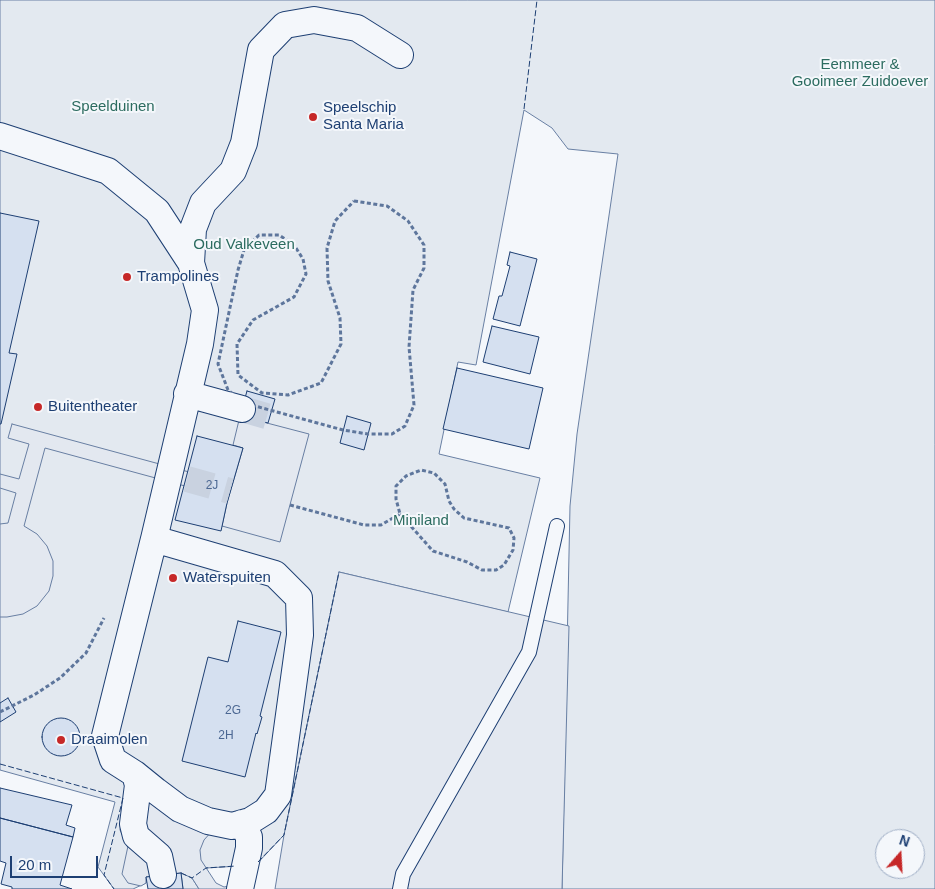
<!DOCTYPE html>
<html>
<head>
<meta charset="utf-8">
<style>
  body { margin:0 }
  #map { position:relative; width:935px; height:889px; overflow:hidden; background:#f4f7fb; font-family:Helvetica,sans-serif }
  canvas { display:block }
  .north { position:absolute; left:875px; top:829px; width:50px; height:50px; box-sizing:border-box; background:#f4f7fb; border:1px solid #9eadc5; border-radius:50%; rotate:19deg; font-size:14px; font-weight:700; line-height:20px; text-align:center; color:#1d3f73 }
  .north::after { content:''; display:block; margin:auto; width:18px; height:22px; background:#c62828; clip-path:polygon(50% 0,100% 100%,50% 72%,0 100%) }
  .scale { position:absolute; left:10px; top:856px; width:88px; height:22px; box-sizing:border-box; border:2px solid #1d3f73; border-top:0; padding-left:6px; font-size:15px; line-height:18px; white-space:nowrap; color:#1d3f73; -webkit-text-stroke:4px #f4f7fb; paint-order:stroke }
</style>
</head>
<body>
<div id="map">
<canvas width="935" height="889"></canvas>
<div class="north">N</div>
<div class="scale">20 m</div>
</div>
<script>
const ctx = document.querySelector('canvas').getContext('2d');
ctx.lineJoin = 'round';
function fill(path, color) { ctx.fillStyle = color; ctx.fill(path, 'evenodd'); }
const poly = rows => new Path2D(rows.map(r => 'M' + r).join(''));
function stroke(path, color, width, dash) { ctx.strokeStyle = color; ctx.lineWidth = width; ctx.lineCap = dash ? 'butt' : 'round'; ctx.setLineDash(dash || []); ctx.stroke(path); }
function drawText(font, color, halo, rows, align = 'center') {
  ctx.font = font + ' Helvetica,sans-serif'; ctx.lineWidth = 4; ctx.setLineDash([]); ctx.textBaseline = 'middle'; ctx.strokeStyle = halo; ctx.fillStyle = color; for (const [text, x, y, turn = 0] of rows) {
    ctx.save(); ctx.translate(x, y); ctx.rotate((+turn || 0) * Math.PI / 180); ctx.textAlign = isNaN(turn) ? turn : align; if (halo) ctx.strokeText(text, 0, 0); ctx.fillText(text, 0, 0); ctx.restore();
  }
}
const green = poly([
  [0,0,935,0,935,889,562,889,570,506,577,434,618,154,568,149,552,128,524,110,476,365,458,362,439,454,540,478,508,612,339,572,284,835,252,869,239,866,206,868,192,878,199,889,183,889,181,873,146,877,146,883,133,889,114,889,98,867,115,802,0,770,0,0],
  [885,839,915,839,915,869,885,869,885,839]
]);
fill(green, '#e3e9f0');
stroke(green, '#687fa3', 1);
const parking = poly([
  [240,416,309,434,280,542,222,526,227,503,243,448,233,445,240,416],
  [12,424,189,472,185,486,45,448,24,526,37,534,47,546,53,561,53,576,49,591,37,606,23,614,7,617,0,617,0,524,8,523,16,493,0,488,0,474,19,479,29,444,8,438,12,424],
  [339,572,569,626,562,889,275,889,284,835,339,572],
  [138,768,199,811,234,820,246,817,260,830,256,842,247,887,250,889,199,889,192,878,181,873,146,877,146,883,141,886,128,883,122,874,128,846,120,830,128,785,138,768],
  [222,830,231,832,239,839,242,848,236,880,230,886,224,887,216,883,201,860,200,850,204,840,212,831,222,830]
]);
fill(parking, '#e3e8f0');
stroke(parking, '#687fa3', 1);
const building = poly([
  [0,213,39,221,9,353,17,354,1,424,0,424,0,213],
  [510,252,537,259,520,326,493,319,499,296,502,296,510,266,507,265,510,252],
  [492,326,539,337,530,374,483,362,492,326],
  [457,368,543,388,529,449,443,429,457,368],
  [247,391,275,399,268,423,240,416,247,391],
  [347,416,371,423,364,450,340,443,347,416],
  [197,436,243,448,227,503,221,531,175,520,197,436],
  [238,621,281,632,260,716,262,717,257,734,256,733,245,777,182,761,208,657,228,662,238,621],
  [8,698,16,712,0,722,0,703,8,698],
  '42 737a19 19 0 1 1 38 0a19 19 0 1 1-38 0Z',
  [0,788,72,805,66,825,75,828,73,837,0,818,0,788],
  [0,818,73,837,60,885,72,889,12,889,12,887,1,884,6,863,0,861,0,818],
  [181,873,183,889,148,889,146,877,181,873]
]);
fill(building, '#d5e0f0');
stroke(building, '#1d3f73', 1);
stroke(poly([
  [242,409,270,417],
  [187,479,230,491]
]), '#c9d2e0', 26, [26, 13]);
const lane = poly([
  [400,889,403,874,529,652,557,526]
]);
const street = poly([
  [0,136,108,171,157,211,191,263,205,310,200,344,154,539],
  [191,263,193,229,203,203,233,171,244,143,261,50,285,25,314,20,357,28,400,55],
  [187,394,242,409],
  [154,539,275,574,299,598,300,635,278,795,266,811,250,821,232,826,208,821,180,809,156,791,135,774,113,760,105,736,154,539],
  [135,774,138,785,133,824,136,836,159,856,163,875],
  [240,889,249,848,249,837,242,823]
]);
stroke(lane, '#1d3f73', 16);
stroke(street, '#1d3f73', 28);
stroke(poly([
  [354,201,387,206,408,221,424,245,424,268,413,290,409,347,414,405,405,426,392,434,368,434,343,430,244,403,228,390,218,364,238,270,244,250,259,235,279,235,294,245,303,259,306,274,294,297,253,320,237,344,238,375,262,393,288,395,321,383,341,344,340,318,328,281,327,248,335,221,354,201],
  [290,505,364,525,381,525,400,514,396,499,396,486,406,476,421,470,434,473,445,484,449,501,454,509,464,518,509,528,514,538,513,550,504,565,496,570,482,570,467,562,433,551,400,514],
  [0,712,34,695,60,678,86,653,104,618]
]), '#5e769c', 3, [4, 2.5]);
stroke(lane, '#f4f7fb', 14);
stroke(street, '#f4f7fb', 26);
stroke(poly([
  [524,109,537,0],
  [0,764,123,798,104,875,114,889],
  [258,862,284,835,339,572],
  [181,873,192,878,206,868,236,866]
]), '#1d3f73', 1, [6, 2.5]);
for (const [x, y, r, color] of [
  [313,117,5,"#c62828"],
  [127,277,5,"#c62828"],
  [38,407,5,"#c62828"],
  [173,578,5,"#c62828"],
  [61,740,5,"#c62828"]
]) { const dot = new Path2D(); dot.arc(x, y, r, 0, 2 * Math.PI); ctx.fillStyle = color; ctx.fill(dot); stroke(dot, '#f4f7fb', 2); }
drawText('12px', '#4b6792', null, [
  ["2J",212,486],
  ["2G",233,711],
  ["2H",226,736]
]);
drawText('15px', '#2c6c60', '#f4f7fb', [
  ["Eemmeer &",860,65],
  ["Gooimeer Zuidoever",860,82],
  ["Speelduinen",113,107],
  ["Oud Valkeveen",244,245],
  ["Miniland",421,521]
]);
drawText('15px', '#1d3f73', '#f4f7fb', [
  ["Speelschip",323,108],
  ["Santa Maria",323,125],
  ["Trampolines",137,277],
  ["Buitentheater",48,407],
  ["Waterspuiten",183,578],
  ["Draaimolen",71,740]
], 'left');
</script>
</body>
</html>
